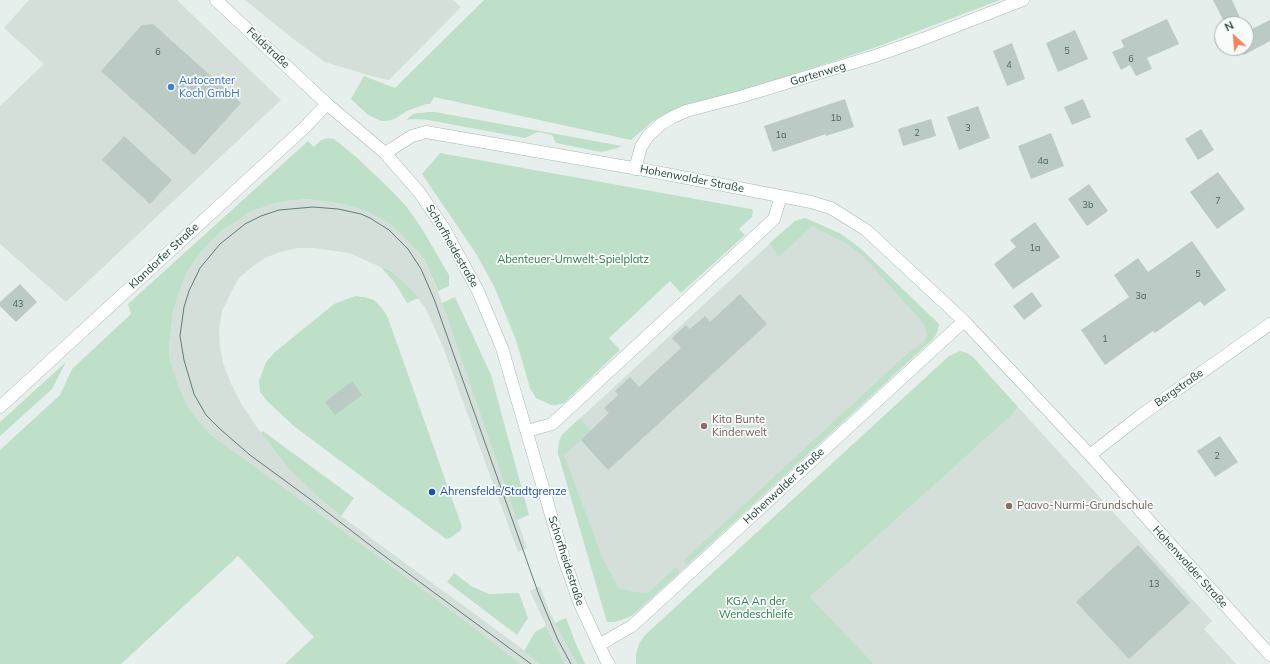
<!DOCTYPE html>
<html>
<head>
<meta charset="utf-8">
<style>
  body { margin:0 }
  #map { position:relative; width:1270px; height:664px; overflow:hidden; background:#e6efeb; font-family:Mulish,sans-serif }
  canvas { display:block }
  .north { position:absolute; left:1214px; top:16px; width:40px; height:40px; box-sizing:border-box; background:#f7fbf9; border:1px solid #a3b1ad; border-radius:50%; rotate:334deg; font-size:11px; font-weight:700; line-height:16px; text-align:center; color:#24423a }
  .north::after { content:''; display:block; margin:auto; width:14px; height:18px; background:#f4845f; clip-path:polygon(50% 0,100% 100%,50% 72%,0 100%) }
</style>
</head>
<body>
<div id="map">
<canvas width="1270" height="664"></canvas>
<div class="north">N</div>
</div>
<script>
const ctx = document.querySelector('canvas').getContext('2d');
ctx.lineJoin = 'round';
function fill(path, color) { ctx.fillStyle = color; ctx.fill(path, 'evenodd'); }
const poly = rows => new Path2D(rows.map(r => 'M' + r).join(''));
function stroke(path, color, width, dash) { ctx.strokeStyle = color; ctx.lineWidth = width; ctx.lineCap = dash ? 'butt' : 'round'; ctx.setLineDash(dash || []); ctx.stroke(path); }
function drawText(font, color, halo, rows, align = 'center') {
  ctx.font = font + ' Mulish,sans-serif'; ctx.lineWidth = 3.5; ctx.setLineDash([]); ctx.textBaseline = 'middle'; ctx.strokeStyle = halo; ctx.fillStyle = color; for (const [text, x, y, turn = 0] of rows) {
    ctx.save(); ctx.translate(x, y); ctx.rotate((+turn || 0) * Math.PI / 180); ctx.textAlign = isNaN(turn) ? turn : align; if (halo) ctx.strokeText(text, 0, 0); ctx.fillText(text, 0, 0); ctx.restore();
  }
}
fill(poly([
  [29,0,177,0,281,100,66,302,0,244,0,106,44,64,4,28],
  [245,0,453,0,461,7,389,80,371,76,325,62,292,38],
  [306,199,343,204,364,210,384,220,396,229,411,244,425,262,440,297,527,548,518,552,443,347,426,309,411,289,392,272,349,253,314,248,298,248,280,252,265,258,252,267,239,278,230,294,222,311,219,330,220,347,223,363,231,384,242,405,261,433,289,469,317,496,341,516,521,648,540,664,521,664,210,434,189,409,179,387,170,360,169,347,173,312,178,295,187,272,201,252,220,232,250,212,272,204,287,201],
  [805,218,841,234,861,249,939,324,937,333,933,339,637,612,631,616,621,620,615,622,607,622,558,453,559,441,562,435,789,226,795,221],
  [1018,407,1212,621,1204,629,1236,664,874,664,810,597,1011,416],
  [540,586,548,608,565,642,577,664,565,664,539,611,530,591]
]), '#d4dfda');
fill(poly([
  [484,0,1000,0,871,49,788,76,675,110,653,121,631,140,434,97,430,104,426,104,407,111,394,119,386,121,381,121,368,115,351,99,364,76,395,88],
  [428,112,435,112,622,146,618,148,601,152,556,143,552,135,538,132,525,138,428,120,416,119,406,120,413,114],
  [328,138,334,139,355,156,389,188,406,206,421,227,449,275,449,286,438,291,425,261,411,244,396,229,384,220,364,210,343,204,306,199,287,201,272,204,250,212,220,232,201,252,187,272,178,295,173,312,169,347,170,360,179,387,189,409,210,434,441,603,521,664,285,664,314,637,238,556,121,664,0,664,0,450,60,395,72,369,131,314,128,304,308,141,314,147,321,140],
  [440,153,751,209,753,210,752,217,739,229,745,235,681,293,670,281,635,314,609,338,620,350,564,403,557,405,551,405,536,398,530,388,516,340,494,286,475,252,422,174],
  [805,218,841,234,861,249,939,324,937,333,933,339,687,565,683,561,909,352,915,349,924,342,927,335,924,324,865,258,848,244,812,226,779,257,770,243,795,221],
  [381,267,392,272,411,289,419,298,407,303,395,283],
  [355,296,364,297,374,300,382,308,388,318,462,527,460,531,450,538,446,539,295,427,268,402,260,392,259,381,266,362,275,352,334,304],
  [455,297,491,375,529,515,517,520,442,303],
  [960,351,967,353,973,357,1018,407,1011,416,810,597,874,664,636,664,636,654,639,644,645,635,949,356],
  [66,362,52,389,0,436,0,422],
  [580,418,591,431,564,455,602,557,619,589,643,593,649,592,676,567,680,572,631,616,621,620,612,622,607,622,558,453,559,441,562,435],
  [263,431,354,498,341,516,317,496,289,469,261,433],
  [454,573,471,586,489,594,519,593,528,618,517,635,447,582],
  [566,618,576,644,585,664,577,664,555,623],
  [546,626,565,664,540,664,524,651,535,632]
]), '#bfe0c8');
fill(poly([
  [1213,0,1232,0,1243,24,1225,24],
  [1167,19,1179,44,1147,58,1152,69,1136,76,1130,65,1121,70,1112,52,1124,47,1121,40],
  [1270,20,1270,41,1244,55,1241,48,1246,48,1246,32],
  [153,24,241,103,194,155,101,71,142,25],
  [1075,30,1088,59,1058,72,1046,43],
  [1012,43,1025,79,1007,86,993,51],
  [845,99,854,127,826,136,826,134,773,152,764,126],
  [1083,99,1091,117,1072,125,1064,107],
  [978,106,990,138,959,150,947,117],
  [931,119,936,136,903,146,898,129],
  [1201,129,1214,150,1198,160,1185,139],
  [1051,133,1064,166,1031,179,1018,146],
  [124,136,172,180,150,204,102,160],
  [1218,172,1245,209,1217,229,1190,192],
  [1089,184,1108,211,1087,226,1068,199],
  [1035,222,1060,257,1013,289,994,264,1016,247,1010,240],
  [1192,241,1226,290,1204,306,1200,301,1155,333,1153,331,1105,365,1081,330,1129,297,1114,275,1138,258,1148,272],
  [20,284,37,302,16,322,0,306,0,302],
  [1032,292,1042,306,1024,320,1013,306],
  [740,294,767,324,608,470,581,440,609,413,604,408,618,395,615,391,630,377,639,387,681,348,672,338,686,325,690,329,705,316,710,322],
  [352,381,362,395,335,415,325,402],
  [1220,436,1238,462,1215,477,1197,451],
  [1138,545,1190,603,1129,659,1076,602]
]), '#bbcac4');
const street = poly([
  [216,0,327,104,385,153,419,192,445,230,478,291,502,348,564,559,580,604,605,658,609,664],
  [385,153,412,136,426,132,656,172,811,202,831,208,866,230,964,321,1090,455,1270,655],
  [635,169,641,147,648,136,661,124,673,117,686,111,740,97,875,56,923,39,1023,0],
  [0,407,303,129,327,104],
  [527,431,552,424,774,219,781,196],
  [1090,455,1140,416,1270,324],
  [599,645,632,626,964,321]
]);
stroke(street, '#a8b8b2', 13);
stroke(street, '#fff', 12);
stroke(poly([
  [531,664,379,552,310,499,250,455,220,429,206,415,194,394,184,360,180,336,184,307,189,291,200,268,220,244,245,224,261,216,279,210,313,207,338,209,361,214,370,218,389,230,408,249,421,269,434,299,539,595,558,640,571,664]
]), '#5f7d75', 1);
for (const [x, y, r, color] of [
  [171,87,4,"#3f7fe0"],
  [704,426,4,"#8d6e63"],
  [432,492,4,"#1a4fb4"],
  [1009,506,4,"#8d6e63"]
]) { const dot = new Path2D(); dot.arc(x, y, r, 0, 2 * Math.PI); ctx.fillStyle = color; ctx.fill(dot); stroke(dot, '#f7fbf9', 1.5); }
drawText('9px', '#4a645c', null, [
  ["5",1067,51],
  ["6",158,52],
  ["6",1131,59],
  ["4",1009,65],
  ["1b",836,118],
  ["3",968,128],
  ["2",917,133],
  ["1a",781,135],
  ["4a",1043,161],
  ["7",1218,201],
  ["3b",1088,205],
  ["1a",1035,248],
  ["5",1198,274],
  ["3a",1141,296],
  ["43",18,304],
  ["1",1105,339],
  ["2",1217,456],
  ["13",1154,584]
]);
drawText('11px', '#24423a', '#f7fbf9', [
  ["Feldstraße",268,48,43],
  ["Gartenweg",818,74,-17],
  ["Hohenwalder Straße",692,179,11],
  ["Schorfheidestraße",452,246,60],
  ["Klandorfer Straße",164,256,-43],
  ["Bergstraße",1179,388,-35],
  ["Hohenwalder Straße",784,486,-43],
  ["Schorfheidestraße",566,561,72],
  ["Hohenwalder Straße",1190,567,48]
]);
drawText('11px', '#366cbe', '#f7fbf9', [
  ["Autocenter",179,81],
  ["Koch GmbH",179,94]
], 'left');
drawText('11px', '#2d7a4b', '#f7fbf9', [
  ["Abenteuer-Umwelt-Spielplatz",573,260],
  ["KGA An der",756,602],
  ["Wendeschleife",756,615]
]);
drawText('11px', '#785e54', '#f7fbf9', [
  ["Kita Bunte",712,420],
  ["Kinderwelt",712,433],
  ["Paavo-Nurmi-Grundschule",1017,506]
], 'left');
drawText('11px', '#164399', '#f7fbf9', [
  ["Ahrensfelde/Stadtgrenze",440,492]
], 'left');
</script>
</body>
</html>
